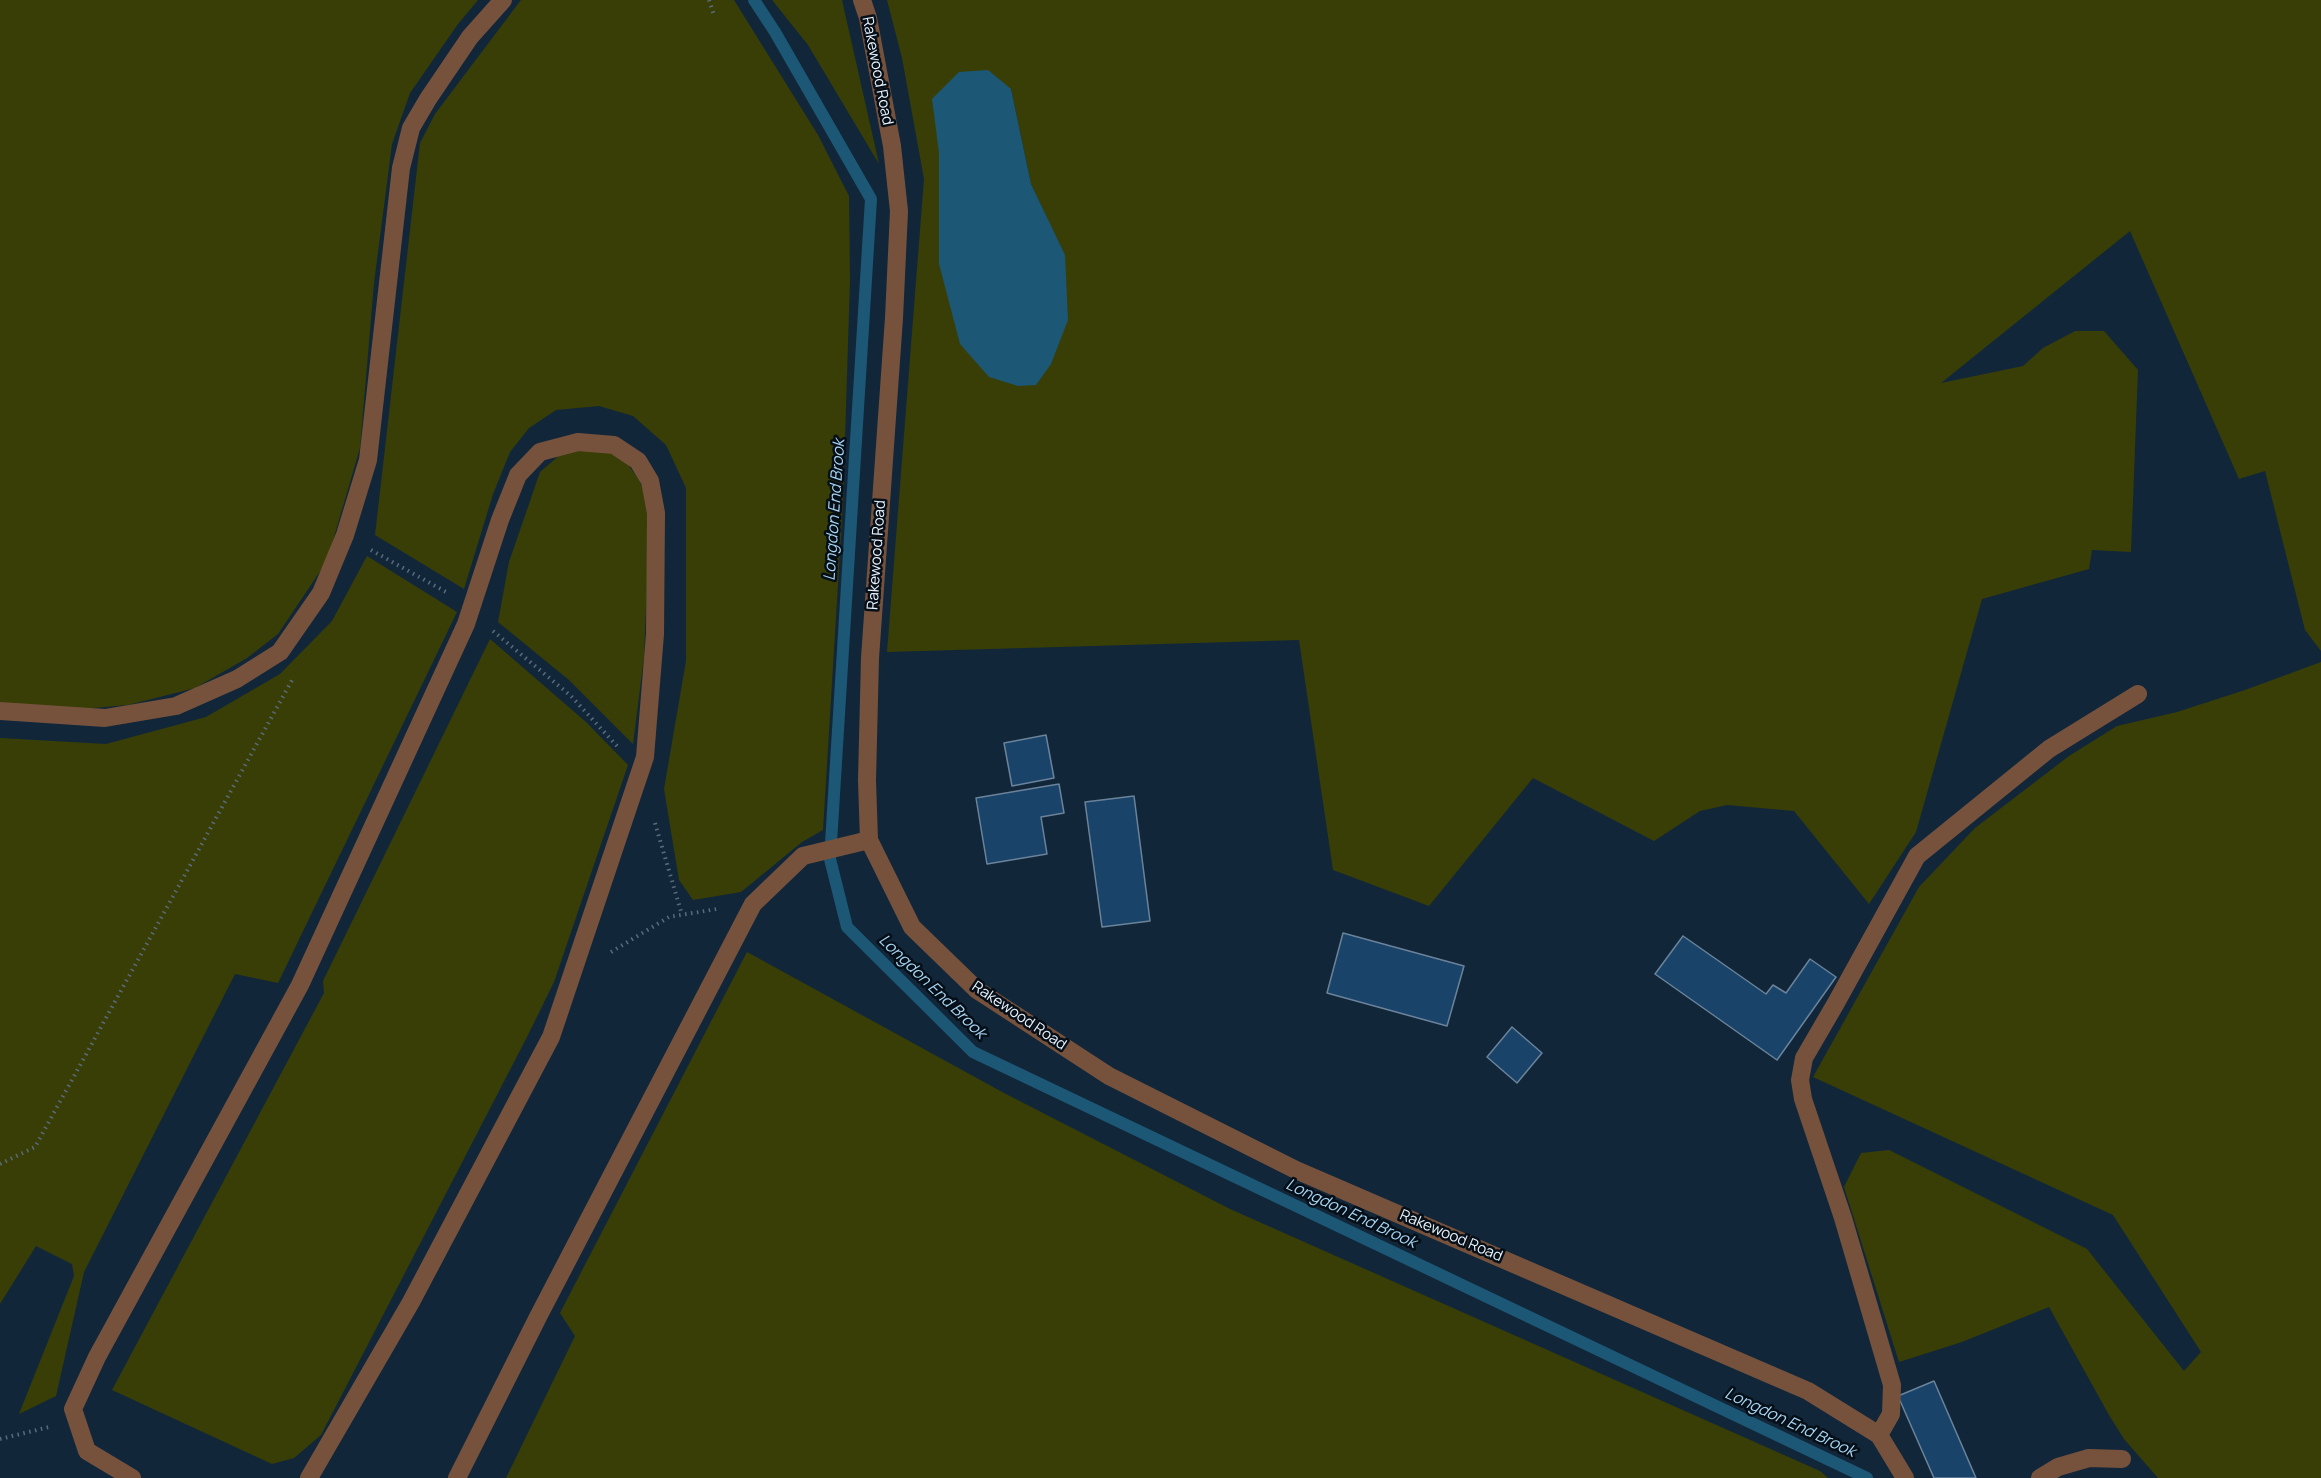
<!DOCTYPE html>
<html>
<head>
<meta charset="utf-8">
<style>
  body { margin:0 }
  canvas { display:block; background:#112639 }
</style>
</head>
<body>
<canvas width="2321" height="1478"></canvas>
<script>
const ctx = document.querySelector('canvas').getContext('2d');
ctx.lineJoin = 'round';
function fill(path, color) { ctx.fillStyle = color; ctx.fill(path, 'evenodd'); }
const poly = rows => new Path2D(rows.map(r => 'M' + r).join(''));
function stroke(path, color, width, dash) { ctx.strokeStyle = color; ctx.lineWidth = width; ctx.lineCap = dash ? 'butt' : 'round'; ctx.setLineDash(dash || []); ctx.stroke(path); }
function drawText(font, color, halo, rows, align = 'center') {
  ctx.font = font + ' Manrope,sans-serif'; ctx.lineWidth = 5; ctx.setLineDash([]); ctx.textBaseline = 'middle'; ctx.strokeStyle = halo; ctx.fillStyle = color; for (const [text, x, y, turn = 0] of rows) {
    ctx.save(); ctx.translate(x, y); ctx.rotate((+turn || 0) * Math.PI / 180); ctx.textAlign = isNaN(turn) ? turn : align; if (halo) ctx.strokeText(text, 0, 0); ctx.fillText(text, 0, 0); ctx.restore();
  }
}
fill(poly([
  [0,0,478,0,458,24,410,93,392,144,374,283,360,448,327,561,278,634,247,658,195,688,128,705,82,709,25,707,0,702],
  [521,0,734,0,818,135,849,196,850,280,843,502,823,830,802,842,741,892,693,900,679,880,664,789,686,661,686,488,666,445,633,416,599,406,556,410,529,428,510,452,493,494,464,589,375,535,420,143,435,114],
  [772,0,842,0,879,164,808,45],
  [887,0,2321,0,2321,651,2305,630,2265,471,2239,479,2130,231,1941,383,2023,366,2043,348,2075,331,2104,331,2138,370,2131,552,2092,550,2089,569,1982,599,1916,832,1869,904,1794,811,1727,805,1700,811,1654,841,1533,778,1429,906,1333,870,1299,640,887,652,924,179,902,58],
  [1011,89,1031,184,1065,256,939,264,939,153],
  [582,449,607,450,625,460,639,480,650,505,644,657,633,744,569,680,498,622,509,562,540,472,561,454],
  [367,556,457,612,278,983,235,974,84,1272,56,1396,19,1414,74,1276,72,1264,36,1246,0,1304,0,738,106,744,206,717,280,674,332,621],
  [490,639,586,722,628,765,554,982,528,1035,321,1435,294,1458,272,1464,112,1390,324,993,323,981],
  [2321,662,2321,1478,2158,1478,2124,1439,2109,1415,2049,1307,1962,1342,1899,1362,1844,1187,1861,1153,1889,1150,2087,1249,2184,1371,2201,1352,2113,1215,1813,1077,1919,887,1975,828,2069,756,2117,726,2177,712,2245,690],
  [747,952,1004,1093,1230,1209,1820,1471,1828,1478,506,1478,575,1336,560,1313]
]), '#383e06');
fill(poly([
  [988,70,1011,89,1031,184,1065,255,1068,320,1051,364,1036,385,1018,386,989,377,960,344,939,264,939,153,932,99,959,72]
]), '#1c5775');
stroke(poly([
  [754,0,775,32,871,199,830,859,847,927,973,1052,1867,1478]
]), '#1c5775', 12);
const building = poly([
  [1046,735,1054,778,1012,786,1004,743,1046,735],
  [1059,784,1064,813,1041,817,1047,854,987,864,976,798,1059,784],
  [1134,796,1150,921,1102,927,1085,802,1134,796],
  [1343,933,1464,966,1447,1026,1327,993,1343,933],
  [1683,936,1766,994,1773,985,1786,993,1810,959,1836,977,1777,1060,1655,974,1683,936],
  [1512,1027,1542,1053,1517,1083,1487,1057,1512,1027],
  [1934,1381,1976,1478,1934,1478,1898,1396,1934,1381]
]);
fill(building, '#194368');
stroke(building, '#6b839a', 1.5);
stroke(poly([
  [709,0,714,15],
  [371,550,446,592],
  [493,631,571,696,617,746],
  [655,823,682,915],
  [611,952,669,917,717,909],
  [0,1164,35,1147,292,680],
  [0,1439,49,1427]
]), '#5a6b7b', 4, [1.5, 4.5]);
stroke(poly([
  [862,0,868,18,892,146,899,211,894,318,870,658,867,780,869,840,912,927,977,990,1109,1076,1296,1170,1808,1391,1879,1435,1905,1478],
  [0,711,105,718,176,706,237,679,280,652,321,593,345,535,368,460,401,168,411,128,428,99,470,37,503,0],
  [1879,1435,1891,1414,1892,1385,1843,1218,1803,1099,1800,1080,1804,1058,1836,1003,1917,856,2049,749,2138,694],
  [132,1478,87,1451,73,1409,97,1357,300,985,466,624,500,520,518,475,540,452,578,442,614,445,638,461,650,481,656,513,655,634,645,757,551,1037,411,1302,309,1478],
  [457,1478,538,1317,753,904,803,856,869,840],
  [2040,1478,2058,1467,2089,1458,2122,1459]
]), '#76523d', 18);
drawText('15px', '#e8f3fd', '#060e17', [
  ["Rakewood Road",877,71,79],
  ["Rakewood Road",877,555,-86],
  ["Rakewood Road",1019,1016,34],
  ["Rakewood Road",1451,1236,23]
]);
drawText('italic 16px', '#a5d5f2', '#060e17', [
  ["Longdon End Brook",835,510,-86],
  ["Longdon End Brook",932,987,44],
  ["Longdon End Brook",1351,1214,25],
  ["Longdon End Brook",1790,1423,25]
]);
</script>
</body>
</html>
